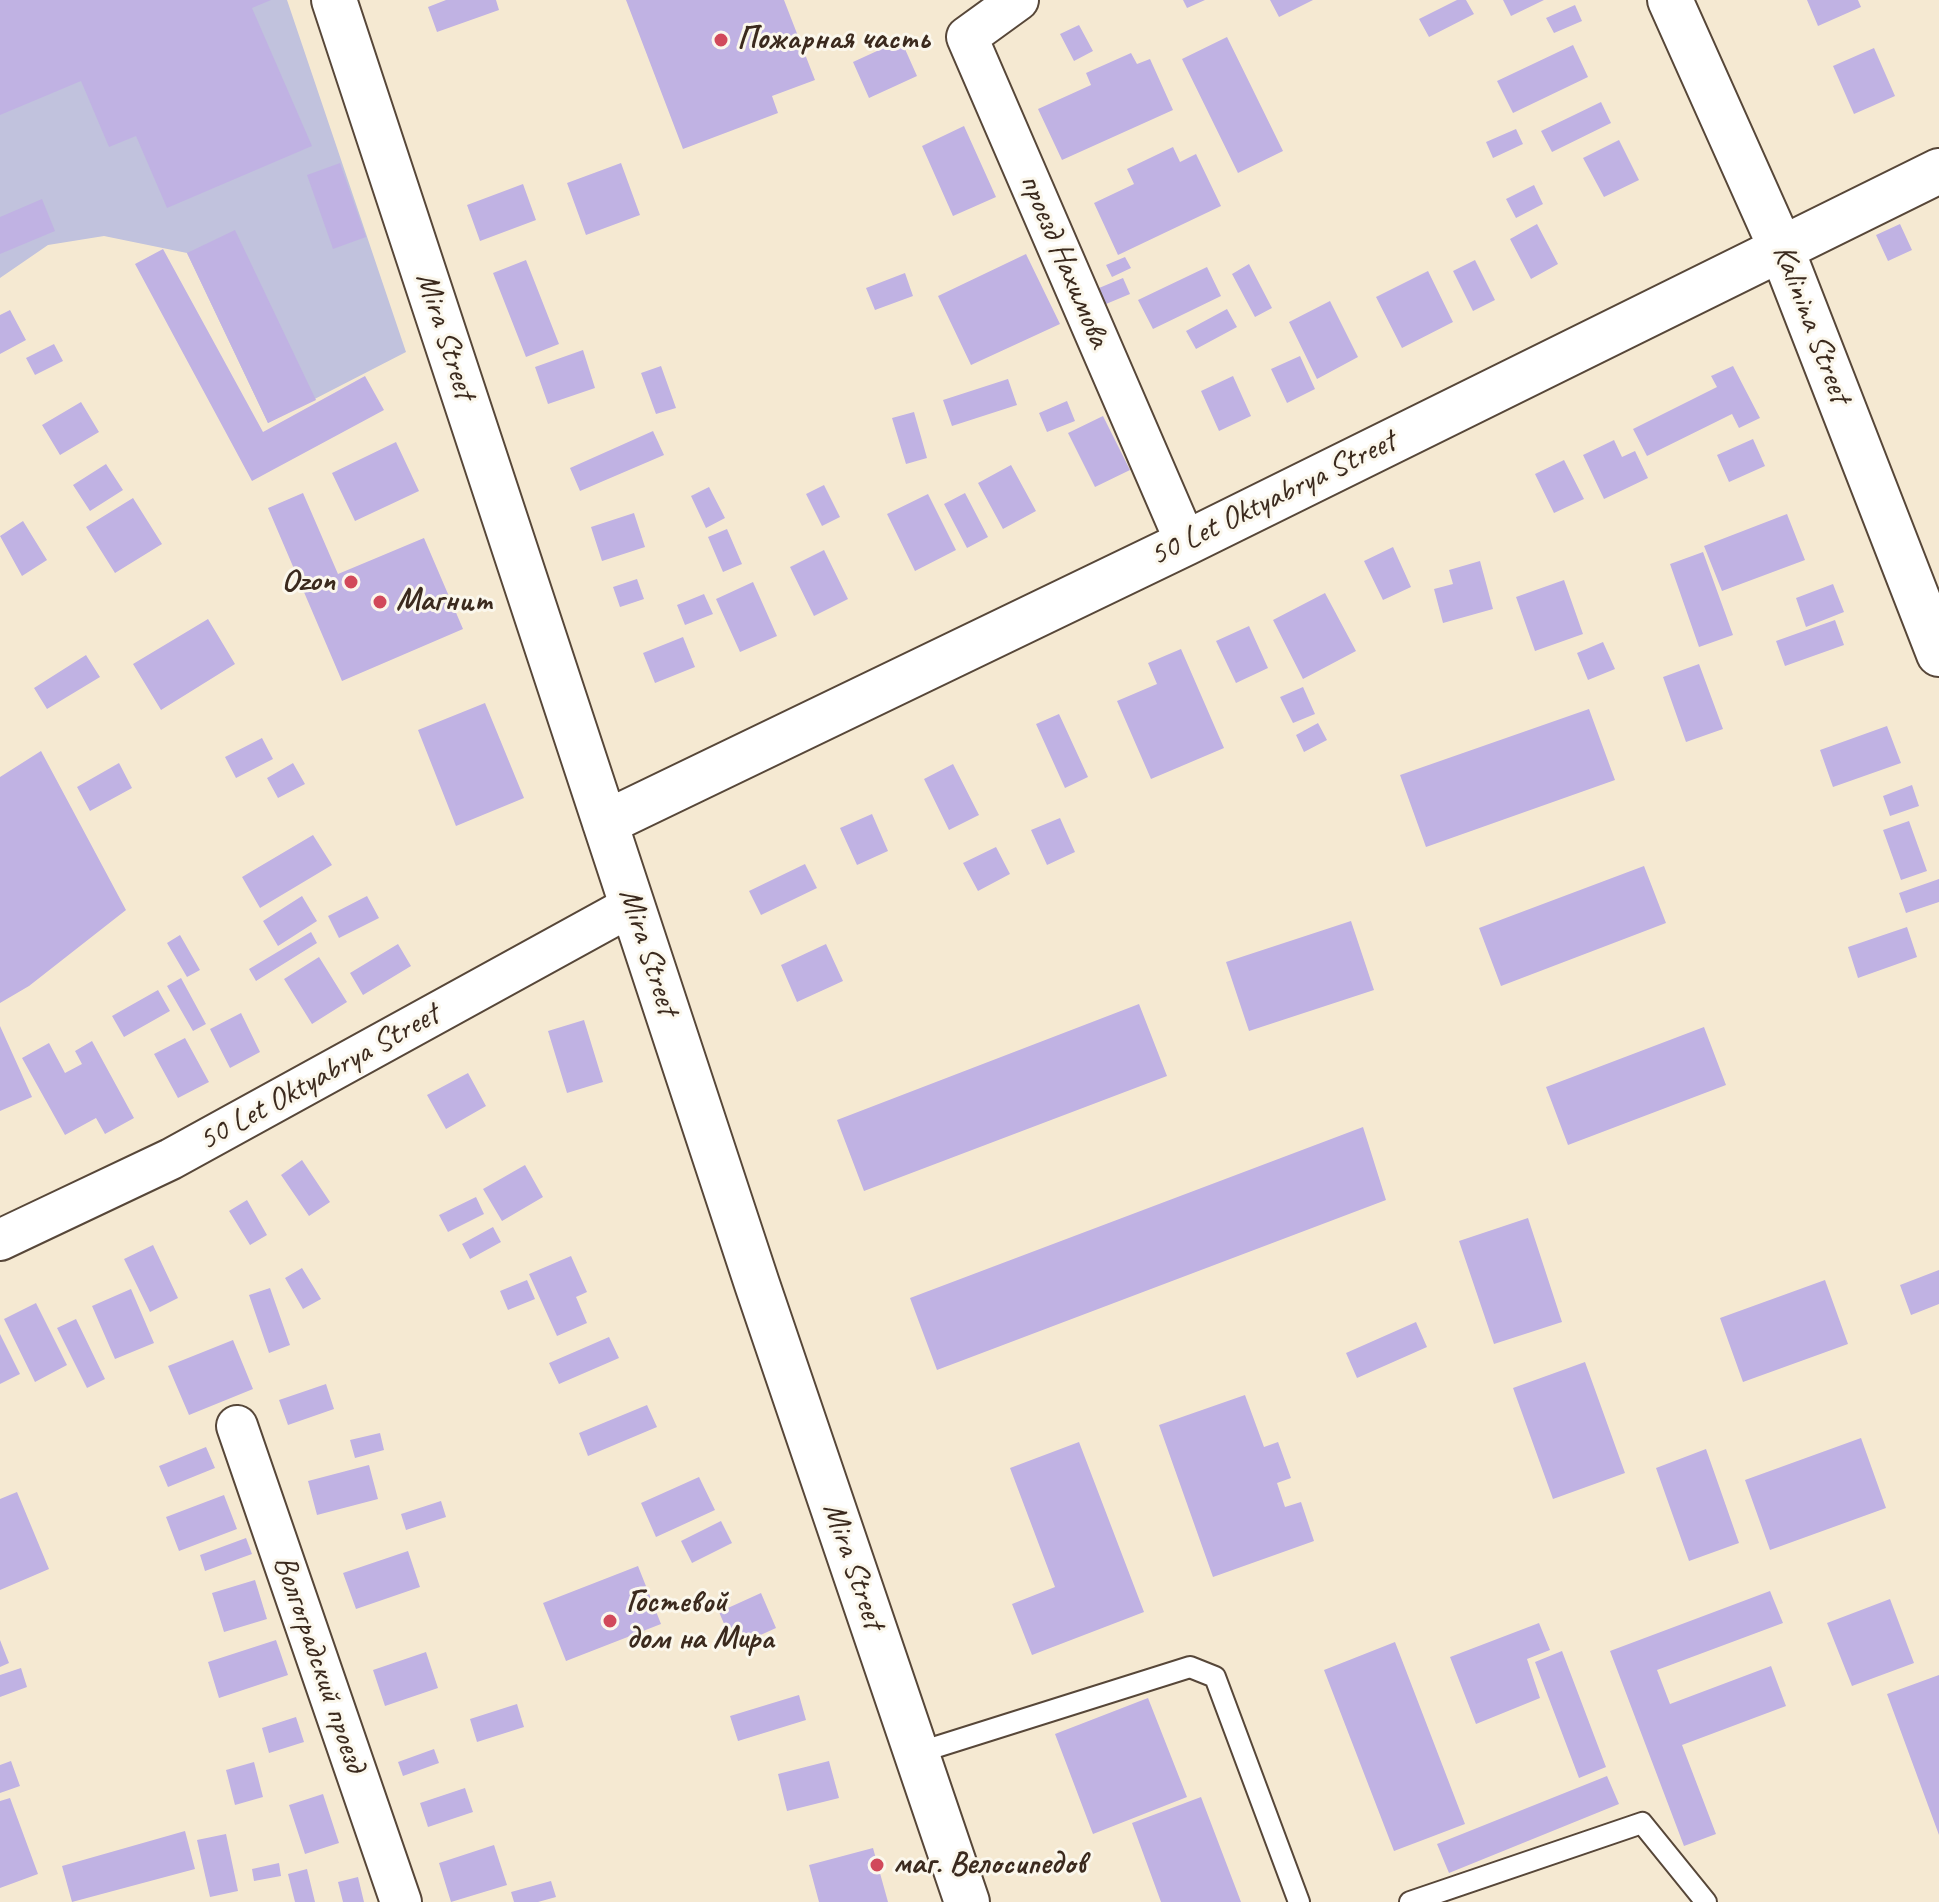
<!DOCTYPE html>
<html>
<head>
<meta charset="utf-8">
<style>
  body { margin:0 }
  canvas { display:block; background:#f5e9d2 }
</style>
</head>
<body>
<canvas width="1939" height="1902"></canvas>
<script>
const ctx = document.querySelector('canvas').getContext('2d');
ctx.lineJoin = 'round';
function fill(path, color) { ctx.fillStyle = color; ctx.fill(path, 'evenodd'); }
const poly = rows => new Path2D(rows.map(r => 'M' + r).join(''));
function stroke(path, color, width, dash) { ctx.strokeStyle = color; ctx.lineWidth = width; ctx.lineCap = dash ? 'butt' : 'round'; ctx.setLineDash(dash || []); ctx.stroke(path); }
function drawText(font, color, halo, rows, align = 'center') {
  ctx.font = font + ' Caveat,sans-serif'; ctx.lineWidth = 6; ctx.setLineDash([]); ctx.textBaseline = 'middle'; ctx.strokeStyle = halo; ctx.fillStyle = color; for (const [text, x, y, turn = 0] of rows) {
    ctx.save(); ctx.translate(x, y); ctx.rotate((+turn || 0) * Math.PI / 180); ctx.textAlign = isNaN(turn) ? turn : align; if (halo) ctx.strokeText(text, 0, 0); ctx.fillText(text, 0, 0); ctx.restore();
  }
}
fill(poly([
  [0,0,287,0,406,352,268,423,187,253,104,236,48,245,0,278]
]), '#c1c2dd');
fill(poly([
  [0,0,271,0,252,8,312,146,167,208,136,136,109,147,81,81,0,115],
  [446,0,496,0,499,10,437,32,428,7],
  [626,0,784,0,815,80,772,96,778,113,683,149],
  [1183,0,1205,0,1187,8],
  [1270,0,1313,0,1279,17],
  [1457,0,1466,0,1474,14,1429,37,1419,19],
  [1503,0,1544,0,1511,16],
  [1807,0,1858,0,1861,7,1818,26],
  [1575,5,1582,21,1554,33,1546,18],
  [1079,25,1093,51,1074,61,1060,34],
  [1227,37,1283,151,1238,173,1182,59],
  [901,40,917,76,869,98,853,62],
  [1573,45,1588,77,1513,113,1497,81],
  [1874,48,1895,96,1854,114,1833,66],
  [1131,53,1137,64,1150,59,1173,110,1062,160,1038,109,1091,85,1086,73],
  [1601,102,1611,123,1552,152,1541,131],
  [964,126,996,197,953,216,922,146],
  [1516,129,1523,144,1493,158,1486,142],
  [1619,140,1639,180,1604,197,1583,158],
  [1173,147,1180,162,1196,154,1221,206,1118,255,1094,203,1134,184,1127,169],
  [340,163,366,237,333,249,307,175],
  [621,163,640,215,586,235,567,183],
  [523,184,536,220,480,241,467,205],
  [1534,185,1543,204,1516,218,1506,199],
  [42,199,55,231,0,254,0,217],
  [1537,224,1558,264,1531,279,1510,239],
  [1900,224,1912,250,1888,261,1876,235],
  [235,230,316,400,268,423,187,253],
  [163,249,263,432,365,376,384,410,252,481,135,264],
  [1026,254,1060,324,971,365,938,296],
  [1125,257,1131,268,1112,277,1106,265],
  [526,260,559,344,526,357,493,273],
  [1475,260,1495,300,1473,311,1453,271],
  [1249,264,1272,308,1255,317,1232,274],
  [1207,267,1221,296,1153,329,1138,300],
  [1428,271,1453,322,1402,348,1376,297],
  [905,273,913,296,875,310,866,288],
  [1123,278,1130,294,1106,304,1099,288],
  [1330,301,1358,357,1317,379,1289,322],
  [1227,309,1237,327,1196,349,1186,331],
  [10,310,26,340,0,354,0,315],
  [54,344,63,361,35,375,26,358],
  [583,350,595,388,548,404,535,367],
  [1300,356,1315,389,1287,403,1271,369],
  [661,366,676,408,656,414,641,373],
  [1733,366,1760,418,1739,428,1732,414,1647,456,1633,429,1717,387,1711,376],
  [1233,376,1251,416,1219,431,1201,391],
  [1008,379,1017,405,952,426,943,400],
  [1067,401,1075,421,1047,432,1039,413],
  [81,402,99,432,60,455,42,425],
  [914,412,927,458,906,464,892,418],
  [1103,416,1130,470,1095,487,1068,433],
  [653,431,664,455,580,491,570,468],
  [1753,439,1765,466,1729,482,1717,455],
  [1614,440,1622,457,1635,451,1648,478,1604,499,1583,455],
  [396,442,419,491,355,521,332,473],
  [1564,460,1584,499,1554,513,1535,474],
  [106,464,123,490,90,511,73,485],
  [1011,465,1036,511,1003,529,978,483],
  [824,485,840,517,822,526,806,494],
  [709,487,725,518,706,528,691,496],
  [303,493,338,574,424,538,463,629,342,681,268,508],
  [965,493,988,537,967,548,944,504],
  [928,494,956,550,915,571,887,514],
  [133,498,162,544,115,573,86,527],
  [634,513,645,547,602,561,591,527],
  [1787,514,1805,560,1722,591,1704,546],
  [23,521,47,560,22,576,0,536],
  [727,529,742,564,723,572,708,537],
  [1393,547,1411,587,1383,600,1364,561],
  [824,550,848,599,814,616,790,567],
  [1703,552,1733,635,1699,647,1670,564],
  [1480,561,1493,609,1443,623,1434,589,1453,584,1449,570],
  [637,579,644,599,620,607,613,587],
  [1564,580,1583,634,1535,651,1516,597],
  [753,582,777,636,740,652,716,599],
  [1833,584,1844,612,1806,627,1796,598],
  [1325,593,1356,651,1303,679,1273,620],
  [704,594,713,614,685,625,677,605],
  [208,619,235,664,161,710,133,664],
  [1835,620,1844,645,1785,666,1776,641],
  [1249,626,1268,668,1236,683,1216,641],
  [683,637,695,667,655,683,643,653],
  [1603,642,1615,669,1588,680,1577,653],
  [1181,649,1224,748,1151,779,1117,701,1157,684,1148,663],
  [86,655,100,677,47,709,34,688],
  [1699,664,1723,729,1686,742,1663,677],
  [1303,687,1315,714,1293,723,1280,697],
  [485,703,524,798,456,826,418,730],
  [1589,709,1615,780,1426,847,1400,775],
  [1059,714,1088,777,1065,788,1036,724],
  [1318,723,1327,740,1304,752,1296,735],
  [1887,726,1901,763,1833,787,1820,750],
  [262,738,273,759,236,778,225,757],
  [41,751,126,910,29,986,0,1003,0,777],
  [119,763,132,788,90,811,77,787],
  [293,763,305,784,278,798,267,778],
  [953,764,979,815,949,830,924,779],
  [1912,785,1919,806,1890,816,1883,796],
  [872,814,888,851,857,865,840,828],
  [1060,818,1075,852,1047,865,1031,830],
  [1909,821,1927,871,1901,880,1883,830],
  [313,835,332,865,260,908,242,877],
  [996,847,1010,874,978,891,963,863],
  [805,864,817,888,761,915,749,891],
  [1644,866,1666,923,1501,986,1479,928],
  [1939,879,1939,902,1906,913,1899,893],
  [302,896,317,921,278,946,263,921],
  [367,896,379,918,339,938,328,916],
  [1351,921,1374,990,1249,1031,1226,962],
  [1907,927,1917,957,1858,978,1848,947],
  [311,932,317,943,256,981,249,969],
  [180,935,200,970,187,977,167,943],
  [398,944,411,966,363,995,350,973],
  [826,944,843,981,797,1002,781,965],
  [319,957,347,1002,312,1024,284,979],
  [181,978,206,1024,193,1031,167,986],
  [158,990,170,1011,124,1037,112,1016],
  [1139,1004,1167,1076,864,1191,837,1120],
  [241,1013,260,1052,230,1068,210,1029],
  [584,1020,603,1082,567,1093,548,1031],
  [0,1026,32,1097,0,1111],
  [1704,1027,1726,1085,1568,1145,1546,1087],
  [185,1038,209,1082,178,1098,154,1054],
  [92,1041,134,1118,105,1134,96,1118,65,1135,22,1058,49,1043,65,1073,82,1064,75,1051],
  [468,1073,486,1106,446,1129,427,1095],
  [1363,1127,1386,1200,937,1370,910,1298],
  [302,1160,330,1202,309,1216,281,1175],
  [525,1165,543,1197,502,1221,483,1189],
  [476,1197,484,1214,448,1232,439,1215],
  [247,1200,267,1235,250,1245,229,1211],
  [1528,1218,1562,1322,1494,1344,1459,1241],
  [493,1227,501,1242,470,1259,462,1244],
  [153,1245,178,1298,150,1312,124,1259],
  [571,1256,587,1292,576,1297,587,1323,557,1336,529,1274],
  [302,1268,321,1299,303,1309,285,1278],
  [1939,1270,1939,1304,1911,1315,1900,1285],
  [527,1280,535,1299,508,1310,500,1291],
  [1825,1280,1848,1344,1743,1382,1720,1318],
  [270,1288,290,1345,269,1353,249,1295],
  [131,1289,154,1343,115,1359,92,1306],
  [36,1303,67,1365,35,1382,4,1319],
  [76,1319,105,1379,87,1388,57,1328],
  [1416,1322,1427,1347,1357,1378,1346,1353],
  [0,1334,20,1374,0,1384],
  [609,1337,619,1358,559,1384,549,1363],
  [233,1340,253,1389,189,1415,168,1366],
  [1585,1362,1625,1473,1553,1499,1513,1388],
  [326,1384,334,1409,288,1425,279,1400],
  [1245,1395,1264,1447,1278,1442,1291,1478,1277,1483,1285,1507,1301,1502,1314,1541,1213,1577,1159,1425],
  [647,1405,657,1427,588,1456,579,1433],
  [380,1433,384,1450,355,1458,350,1440],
  [1861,1438,1886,1508,1770,1550,1745,1480],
  [1079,1442,1144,1612,1032,1655,1012,1604,1055,1587,1010,1468],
  [206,1447,215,1468,168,1487,159,1466],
  [1706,1449,1739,1543,1689,1561,1656,1468],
  [369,1465,378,1499,317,1515,308,1481],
  [699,1477,715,1510,656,1537,641,1503],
  [17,1492,49,1569,0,1590,0,1499],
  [224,1495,237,1529,179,1551,166,1517],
  [441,1501,446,1517,406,1530,401,1514],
  [721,1521,732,1543,692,1563,681,1541],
  [246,1538,252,1554,205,1571,200,1555],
  [408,1551,420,1587,356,1609,343,1573],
  [638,1566,661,1624,566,1661,543,1603],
  [255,1580,267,1619,224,1632,212,1593],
  [1770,1591,1783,1623,1657,1670,1670,1704,1771,1666,1786,1706,1682,1745,1716,1834,1684,1846,1610,1651],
  [761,1593,776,1628,734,1647,719,1612],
  [1890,1599,1914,1663,1852,1686,1827,1623],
  [1539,1623,1550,1650,1527,1659,1540,1698,1476,1724,1450,1657],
  [0,1640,9,1663,0,1667],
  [276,1640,288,1675,219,1698,208,1662],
  [1395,1642,1465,1824,1394,1851,1324,1670],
  [1562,1651,1606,1767,1579,1778,1535,1662],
  [426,1652,438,1688,385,1706,373,1670],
  [21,1668,27,1687,0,1697,0,1675],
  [1939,1675,1939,1835,1887,1694],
  [799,1695,806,1720,738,1741,730,1716],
  [1148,1698,1187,1797,1093,1834,1055,1734],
  [517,1704,524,1727,477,1742,470,1719],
  [296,1717,304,1742,269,1753,262,1728],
  [434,1749,439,1763,403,1776,398,1762],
  [11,1761,20,1786,0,1793,0,1765],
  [829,1761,839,1798,787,1811,778,1774],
  [254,1762,263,1797,235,1805,226,1770],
  [1607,1776,1619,1804,1449,1873,1437,1844],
  [465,1788,473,1812,428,1827,420,1803],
  [323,1794,339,1843,305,1854,289,1805],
  [1201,1797,1241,1902,1161,1902,1132,1823],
  [10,1798,38,1874,0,1888,0,1801],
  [185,1831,195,1869,72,1902,62,1866],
  [226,1834,238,1891,210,1897,197,1840],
  [494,1845,507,1885,451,1902,439,1863],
  [873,1848,888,1902,819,1902,809,1865],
  [279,1863,281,1876,254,1881,252,1869],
  [307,1869,315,1902,295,1902,288,1874],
  [358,1877,364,1902,343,1902,338,1882],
  [551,1881,556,1897,538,1902,514,1902,511,1892]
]), '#c0b2e3');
const service = poly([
  [917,1753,1190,1667,1215,1677,1299,1902],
  [1410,1902,1642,1823,1706,1902]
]);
const minor = poly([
  [1018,0,967,37,1186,543],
  [0,1240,171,1159,633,905],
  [237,1426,401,1902]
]);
const tertiary = poly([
  [334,0,757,1284,967,1902],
  [1670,0,1781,248,1939,654],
  [605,823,1186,543,1939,171]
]);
stroke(service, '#574739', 24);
stroke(minor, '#574739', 44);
stroke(tertiary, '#574739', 48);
stroke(service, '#fff', 20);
stroke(minor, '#fff', 40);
stroke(tertiary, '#fff', 44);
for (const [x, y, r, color] of [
  [721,40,8,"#d1495b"],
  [351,582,8,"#d1495b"],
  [380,602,8,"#d1495b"],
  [610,1621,8,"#d1495b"],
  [877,1865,8,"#d1495b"]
]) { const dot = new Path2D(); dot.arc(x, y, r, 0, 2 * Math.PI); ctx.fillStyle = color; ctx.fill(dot); stroke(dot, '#fbf7ec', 3); }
drawText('bold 32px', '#3b2a1e', '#fbf7ec', [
  ["Пожарная часть",737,40],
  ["Ozon",335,582,"right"],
  ["Магнит",396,602],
  ["Гостевой",626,1603],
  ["дом на Мира",626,1640],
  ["маг. Велосипедов",893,1865]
], 'left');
drawText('32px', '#3b2a1e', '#fbf7ec', [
  ["проезд Нахимова",1064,261,67],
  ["Kalinina Street",1811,324,69],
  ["Mira Street",445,336,72],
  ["50 Let Oktyabrya Street",1273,499,-26],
  ["Mira Street",648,952,72],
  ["50 Let Oktyabrya Street",319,1078,-29],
  ["Mira Street",853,1566,71],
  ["Волгоградский проезд",319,1664,71]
]);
</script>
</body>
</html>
